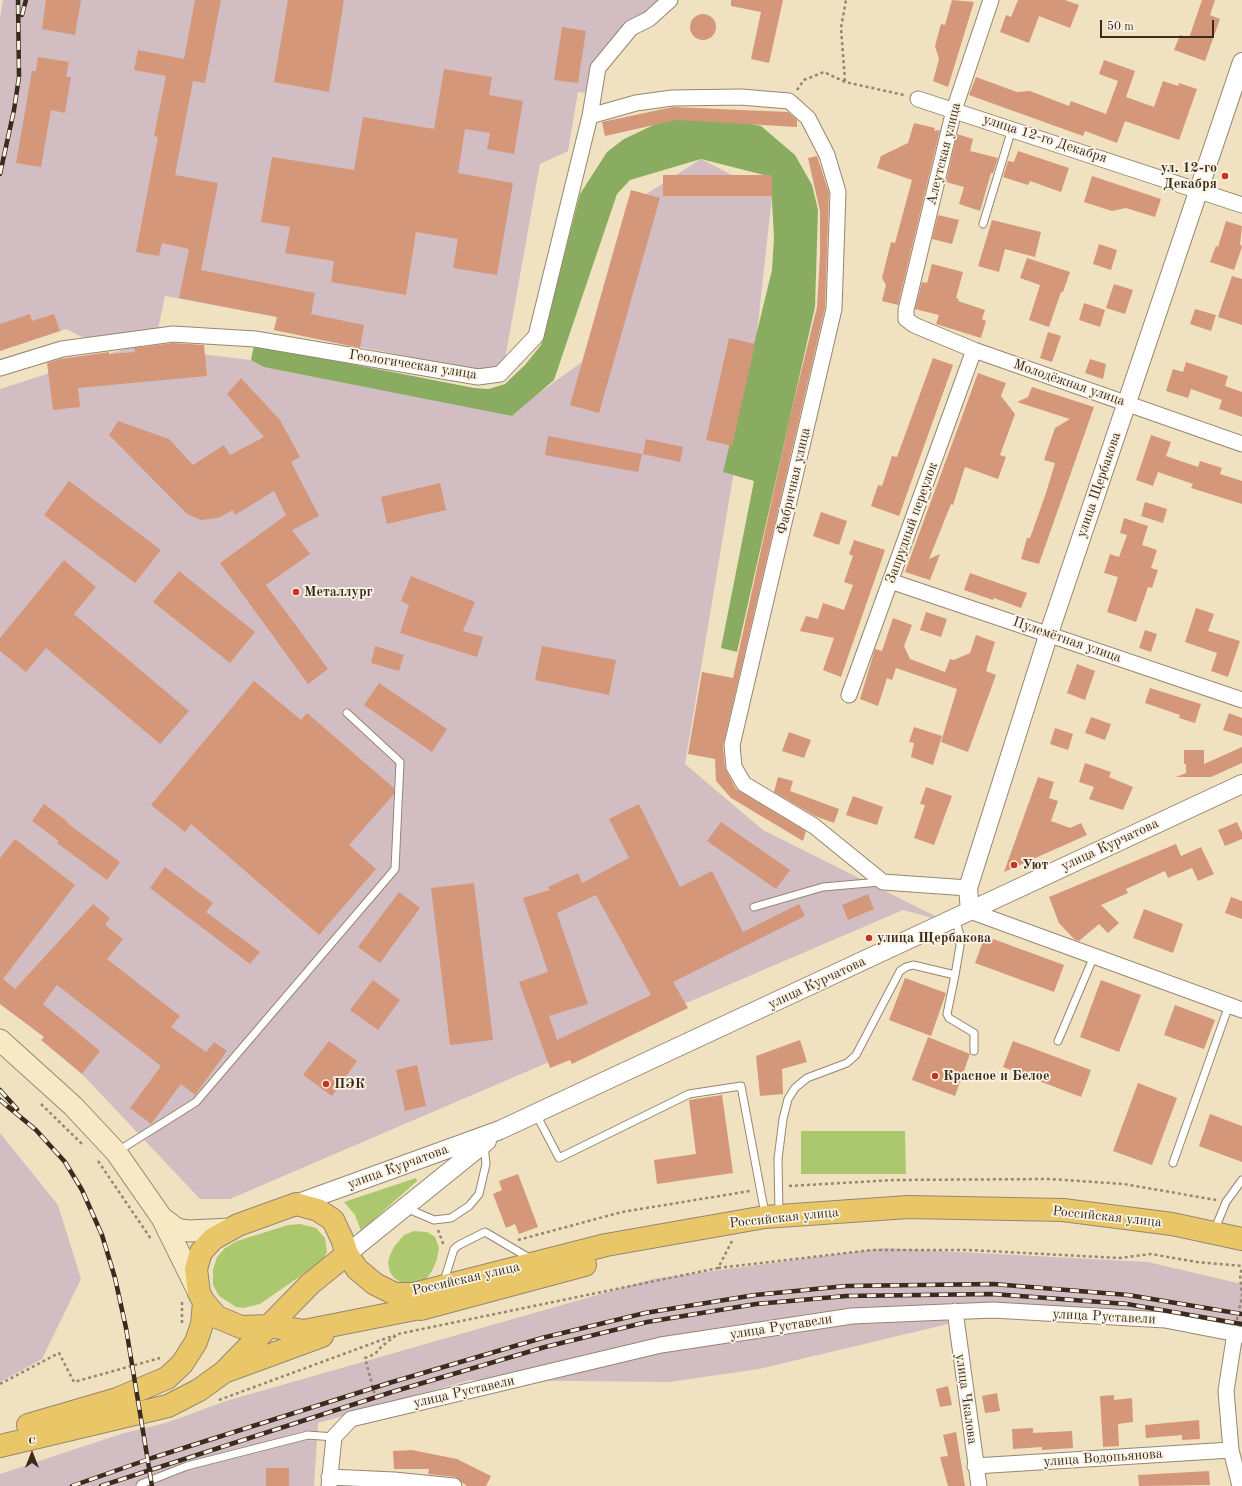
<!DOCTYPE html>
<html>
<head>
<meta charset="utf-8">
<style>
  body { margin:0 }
  #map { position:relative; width:1242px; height:1486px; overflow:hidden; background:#f0e1c1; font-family:"Old Standard TT",serif }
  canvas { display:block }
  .north { position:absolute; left:12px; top:1434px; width:40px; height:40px; -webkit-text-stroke:3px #fcf5e5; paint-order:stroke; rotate:0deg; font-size:11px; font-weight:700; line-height:16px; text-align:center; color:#3b2a1e }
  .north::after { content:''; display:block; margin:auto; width:14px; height:18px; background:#3b2a1e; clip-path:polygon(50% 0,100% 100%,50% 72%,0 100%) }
  .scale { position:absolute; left:1100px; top:20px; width:114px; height:18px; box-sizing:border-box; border:2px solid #3b2a1e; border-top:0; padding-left:5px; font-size:12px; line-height:14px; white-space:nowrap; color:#3b2a1e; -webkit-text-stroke:3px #fcf5e5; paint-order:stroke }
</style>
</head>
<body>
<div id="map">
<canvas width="1242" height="1486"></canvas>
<div class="north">С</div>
<div class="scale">50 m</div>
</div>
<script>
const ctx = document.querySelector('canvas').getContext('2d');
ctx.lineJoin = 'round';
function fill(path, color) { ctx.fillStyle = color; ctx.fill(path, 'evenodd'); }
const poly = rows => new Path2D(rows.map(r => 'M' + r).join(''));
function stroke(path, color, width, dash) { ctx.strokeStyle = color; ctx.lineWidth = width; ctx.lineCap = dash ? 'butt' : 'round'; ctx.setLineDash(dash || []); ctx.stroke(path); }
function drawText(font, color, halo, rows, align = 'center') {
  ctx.font = font + ' "Old Standard TT",serif'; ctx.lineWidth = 3.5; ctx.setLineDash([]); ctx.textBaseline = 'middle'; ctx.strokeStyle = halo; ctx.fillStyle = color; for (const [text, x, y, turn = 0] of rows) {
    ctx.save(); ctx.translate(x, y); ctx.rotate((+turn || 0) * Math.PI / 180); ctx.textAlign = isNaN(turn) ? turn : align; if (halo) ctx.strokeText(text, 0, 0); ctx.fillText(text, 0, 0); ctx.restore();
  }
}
fill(poly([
  [3,0,671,0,633,34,587,93,578,92,568,151,540,164,505,359,498,368,486,372,274,330,277,317,165,296,158,329,112,339,82,337,66,329,0,351,0,17],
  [701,159,772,196,757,333,685,764,763,830,947,922,903,910,230,1199,200,1199,82,1074,0,978,0,389,134,346,251,360,512,416,535,396,582,362,626,207],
  [0,1133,58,1205,81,1279,42,1359,0,1382],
  [884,1248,1148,1262,1242,1284,1242,1339,1135,1313,978,1310,944,1325,759,1369,669,1382,470,1380,318,1423,314,1486,0,1486,0,1474,124,1433,166,1423,226,1401,653,1279]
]), '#d2bec2');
fill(poly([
  [801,1131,905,1131,906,1174,801,1174],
  [416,1178,417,1181,361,1231,355,1215,344,1202],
  [300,1224,316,1228,325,1238,327,1252,322,1261,260,1304,243,1308,236,1307,219,1296,213,1285,213,1270,217,1257,225,1248,237,1241,288,1225],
  [414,1231,427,1232,435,1237,439,1248,437,1259,432,1271,426,1279,419,1282,402,1283,394,1278,390,1272,388,1263,390,1255,394,1247,404,1235]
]), '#acc86e');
fill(poly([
  [707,115,761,126,795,155,812,185,818,210,815,307,737,652,721,648,754,481,723,472,772,270,774,238,771,183,764,175,701,159,630,180,617,194,554,380,512,416,264,367,251,360,254,345,474,388,489,389,505,384,525,365,541,345,580,194,607,152,624,139,662,121]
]), '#89ac61');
fill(poly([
  [46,0,81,0,75,35,42,29],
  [195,0,221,0,205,83,193,81,175,175,218,183,201,270,315,293,311,314,364,325,360,348,274,330,277,317,179,298,189,249,162,243,159,256,136,252,158,137,154,136,166,76,134,70,138,50,184,59],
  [288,0,344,0,329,92,274,82],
  [731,0,783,0,769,63,751,59,761,12,731,6],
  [952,0,974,2,948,87,933,81,939,59,935,46,941,24,945,25],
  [1018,0,1065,0,1079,5,1070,28,1039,16,1029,43,1000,32,1006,15,1011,17],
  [1202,0,1215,0,1210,15,1220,19,1205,61,1174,50,1180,35,1189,38],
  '690 27a13 13 0 1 1 26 0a13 13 0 1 1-26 0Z',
  [562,27,586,31,578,83,554,80],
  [38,57,69,62,66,77,71,77,65,113,51,110,41,167,16,163,32,71,36,71],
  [1104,60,1135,71,1126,97,1154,107,1163,81,1178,86,1179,83,1197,89,1179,140,1125,121,1117,143,1085,131,1083,136,969,95,976,77,1017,92,1030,91,1069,106,1071,101,1106,114,1118,81,1099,74],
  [444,69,492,77,489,95,523,101,514,154,487,149,490,133,465,129,458,173,513,183,497,275,453,268,458,239,416,232,406,295,331,282,334,261,285,253,290,227,261,222,272,157,354,170,363,117,434,129],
  [673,107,788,112,797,120,797,127,676,120,605,136,602,122],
  [914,123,935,128,934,131,940,130,898,305,882,301,886,285,882,278,891,242,895,243,912,180,877,168,881,156,908,143],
  [957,134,973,139,970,151,998,158,993,173,991,173,980,211,959,204,964,187,946,182],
  [1018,151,1069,168,1061,192,1030,181,1028,185,1003,177,1008,161,1014,162],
  [817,156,829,193,825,308,723,746,725,768,736,789,806,831,803,841,731,798,716,781,715,759,688,754,702,672,733,678,790,417,817,307,820,255,820,211,808,158],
  [663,175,772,175,772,196,663,196],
  [1092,176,1161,199,1155,217,1126,208,1112,211,1084,202],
  [631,190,660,198,599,413,570,405],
  [938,215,959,220,952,244,932,239],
  [992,220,1041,232,1035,257,1005,249,999,272,978,266],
  [1226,221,1242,226,1240,244,1242,247,1234,270,1210,262,1216,246,1218,247],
  [1099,244,1117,250,1111,270,1093,264],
  [1027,258,1070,272,1063,292,1061,292,1049,327,1029,320,1040,285,1020,278],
  [932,264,963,272,956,298,959,299,958,301,985,310,982,319,986,321,981,338,936,324,939,315,915,309,922,282,927,283],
  [1232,276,1242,279,1242,325,1218,317],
  [1114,284,1133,290,1125,314,1106,308],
  [1084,303,1105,310,1100,327,1079,320],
  [1195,309,1216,315,1211,331,1190,324],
  [30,314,32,321,54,314,60,331,0,351,0,324],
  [1048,332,1061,336,1052,362,1040,358],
  [729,338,755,344,732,446,706,440],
  [173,343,204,345,207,376,78,388,80,407,53,410,47,363,60,359,109,352,109,354,135,352,134,348],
  [933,358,953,365,899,516,871,506,878,485,882,486,892,456,897,457],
  [1090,359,1106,364,1103,379,1085,373],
  [1186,362,1228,376,1225,386,1242,392,1242,417,1219,409,1222,400,1191,389,1188,398,1166,391,1173,369,1183,372],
  [978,373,1006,383,1001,396,1015,414,1000,455,1006,457,998,479,965,467,953,505,951,504,929,559,940,554,930,580,905,572],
  [241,378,280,420,300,457,291,462,319,516,292,530,310,554,266,585,328,669,308,684,220,563,286,515,274,491,235,515,233,510,218,518,201,520,187,514,109,435,118,421,169,439,193,465,224,445,230,455,264,437,227,394],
  [1032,387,1094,407,1039,564,1021,559,1027,538,1030,538,1046,493,1055,463,1044,460,1055,428,1070,419,1017,402,1028,397],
  [1151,435,1171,442,1166,456,1198,467,1200,461,1222,468,1220,474,1242,481,1242,504,1191,488,1193,484,1158,472,1153,486,1136,480],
  [548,436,642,454,638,472,545,455],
  [646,439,683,447,680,462,643,454],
  [69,481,161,550,135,583,44,515],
  [440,483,446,510,387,524,381,497],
  [1145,502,1167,509,1163,523,1141,516],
  [821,512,847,521,839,545,813,536],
  [1124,518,1148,526,1142,545,1157,550,1151,568,1158,570,1152,588,1148,587,1136,622,1107,612,1118,577,1104,573,1110,554,1119,557,1127,535,1120,533],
  [854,540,885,550,841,677,823,670,834,638,800,631,806,616,818,619,823,603,844,610,853,585,844,582,853,556,849,554],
  [64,560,96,587,74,614,189,711,160,744,46,648,26,672,0,651,0,638],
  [179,571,255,632,230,663,153,602],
  [970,573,1027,593,1021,608,994,598,993,600,964,590],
  [411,576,475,602,463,631,483,637,477,657,400,633,409,605,401,601],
  [1196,608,1214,614,1208,631,1240,641,1228,677,1211,671,1217,653,1185,642],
  [926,612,947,619,941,637,920,630],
  [893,618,912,625,904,646,910,659,945,672,950,659,954,660,970,653,976,635,995,642,986,671,996,675,968,752,941,742,957,689,896,668,892,680,887,678,878,706,860,699,875,649,882,651],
  [1145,630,1157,634,1151,652,1139,648],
  [375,646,404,655,399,671,371,663],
  [542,646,616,660,609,695,535,680],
  [1077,664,1095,671,1085,700,1067,693],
  [254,681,301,720,307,713,394,788,394,794,349,845,376,869,319,935,191,824,185,832,151,805],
  [379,683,447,729,432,752,364,705],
  [1150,688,1201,704,1195,723,1179,718,1180,715,1145,703],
  [1229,713,1242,718,1242,736,1223,730],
  [1091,717,1111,724,1105,740,1085,733],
  [914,727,942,736,933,765,911,757,914,743,909,742],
  [1055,728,1073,734,1068,750,1050,744],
  [789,732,811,740,804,758,782,751],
  [1242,747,1242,763,1211,777,1176,777,1186,773,1186,764,1184,764,1184,750,1204,750,1204,764],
  [1085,763,1111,772,1109,777,1133,787,1123,810,1089,799,1094,787,1079,782],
  [778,777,793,781,790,791,839,809,834,823,815,816,774,792],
  [1038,777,1054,782,1049,798,1058,801,1051,821,1070,828,1081,823,1087,835,1004,872],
  [926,787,952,796,934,845,914,838,925,805,920,804],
  [853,796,883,807,877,825,846,815],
  [44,804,68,822,67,823,120,862,107,880,57,843,59,841,32,821],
  [639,804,680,887,712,871,743,932,799,904,805,916,673,982,688,1008,572,1064,570,1060,550,1068,519,982,548,972,523,898,550,890,548,887,578,873,582,883,629,858,609,819],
  [596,895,651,995,557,1040,549,1016,588,1004,557,913],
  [721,822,790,870,776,889,707,841],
  [1237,822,1242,833,1242,839,1225,846,1218,830],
  [15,839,75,885,3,979,15,989,93,904,110,918,105,925,123,939,107,959,180,1016,171,1027,206,1052,214,1042,227,1051,195,1095,181,1084,151,1124,130,1108,161,1066,57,985,43,1004,100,1051,82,1074,41,1040,44,1037,0,1004,0,858],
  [1176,844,1181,856,1201,847,1214,874,1198,881,1192,868,1168,878,1165,871,1126,889,1128,893,1101,905,1119,923,1108,933,1099,924,1079,941,1074,939,1059,923,1049,897],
  [165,867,213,903,206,912,260,952,250,964,150,888],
  [474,883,493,1040,450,1045,431,888],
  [399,892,420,908,380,963,358,947],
  [868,894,874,909,848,920,842,905],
  [1231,897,1242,901,1242,919,1225,913],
  [1144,909,1183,924,1173,953,1133,938],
  [985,936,1064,965,1054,992,975,963],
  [905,978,946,993,931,1036,889,1020],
  [373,980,400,1000,378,1030,350,1010],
  [1101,980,1141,995,1119,1052,1080,1037],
  [1175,1005,1215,1020,1204,1049,1164,1035],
  [928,1037,970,1054,955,1096,912,1080],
  [800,1040,807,1062,782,1069,783,1094,760,1096,756,1056],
  [329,1041,357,1061,332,1096,303,1075],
  [1013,1041,1091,1070,1081,1097,1003,1067],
  [417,1065,426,1106,405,1111,396,1070],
  [1138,1083,1177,1098,1152,1165,1113,1151],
  [722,1095,733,1173,657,1184,654,1160,696,1154,689,1100],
  [1210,1114,1242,1126,1242,1162,1199,1146],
  [518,1174,538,1227,519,1234,515,1224,506,1228,493,1194,502,1190,499,1181],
  [948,1386,952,1405,940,1407,936,1389],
  [997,1393,1000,1411,985,1413,982,1396],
  [1114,1395,1114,1400,1132,1398,1133,1422,1118,1424,1119,1446,1103,1447,1100,1396],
  [1199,1420,1200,1439,1182,1440,1182,1435,1146,1438,1145,1425],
  [1033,1428,1033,1433,1072,1431,1073,1448,1042,1450,1042,1447,1013,1449,1012,1429],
  [956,1432,965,1486,948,1486,940,1457,948,1456,943,1435],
  [412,1450,457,1459,491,1476,486,1486,467,1486,455,1477,428,1474,429,1469,394,1469,393,1451],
  [266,1468,289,1468,289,1486,266,1486],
  [1209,1471,1210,1485,1139,1486,1138,1475]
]), '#d59779');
const service = poly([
  [983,224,1012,129],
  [754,907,823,887,880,882],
  [955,975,947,1014,949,1018,974,1033,974,1051],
  [1058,1041,1094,956],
  [536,1114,559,1158,689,1094,741,1086,765,1214],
  [118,1151,196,1102,395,869,400,762,347,713],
  [1173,1163,1229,1005],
  [406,1208,434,1220,451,1218,469,1206,479,1194,486,1164,484,1145],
  [779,1214,778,1159,783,1119,788,1099,795,1088,807,1078,847,1063,856,1055,900,971,906,967,913,965,955,975,960,946,960,935,955,918],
  [1214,1231,1226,1202,1242,1180],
  [443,1284,454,1249,459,1245,485,1232,531,1259],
  [140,1486,141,1484,187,1466,308,1435,334,1437]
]);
const minor = poly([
  [991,0,954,110,906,310,906,319,914,325,974,350,1242,444],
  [918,99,1242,205],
  [590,116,636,103,672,98,741,97,789,101,808,118,827,155,838,192,834,309,732,745,734,767,744,784,814,826,883,882,968,888],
  [0,368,62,349,173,334,255,339,478,377,500,374,536,336,590,116,598,68,631,28,649,19,670,0],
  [890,581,1242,700],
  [849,695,974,350],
  [970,911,1242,1010],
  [955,1311,979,1486],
  [1235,1333,1226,1391,1231,1450,1240,1486],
  [975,1466,1231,1450],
  [329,1477,394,1480,454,1486],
  [329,1486,334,1437,351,1419,661,1345,852,1316,993,1310,1165,1320,1242,1335]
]);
const tertiary = poly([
  [970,911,968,888,1049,633,1242,62],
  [296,1204,500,1130,1242,784],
  [347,1254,487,1141]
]);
const secondary = poly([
  [0,1040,73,1106,116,1152,162,1218,199,1293],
  [162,1218,177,1229,189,1231,231,1229]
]);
const primary = poly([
  [435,1305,304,1331,268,1326,241,1327,217,1317,204,1302,199,1293,196,1269,201,1252,213,1239,238,1225,296,1204,318,1210,333,1220,342,1239,347,1254,357,1269,375,1284,395,1294,414,1294,606,1245,765,1217,908,1207,1063,1210,1172,1224,1242,1239],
  [421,1309,585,1265],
  [224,1372,322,1336],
  [28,1425,117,1399,167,1378,182,1364,196,1342,202,1324,204,1302],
  [0,1446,168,1406,199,1390,224,1372,310,1284,347,1254]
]);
stroke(service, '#968670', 9);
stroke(minor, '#968670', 17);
stroke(tertiary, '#968670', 20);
stroke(secondary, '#968670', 23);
stroke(primary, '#968670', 24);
stroke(poly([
  [845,81,841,28,846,0],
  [797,90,804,80,824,72,845,82,904,95],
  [41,1104,82,1144],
  [98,1161,151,1239],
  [789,1186,894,1180,1050,1179,1124,1184,1216,1200],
  [438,1230,444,1246],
  [518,1240,622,1212,750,1191],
  [718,1268,872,1250,969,1250,1119,1258,1151,1254,1197,1262,1242,1266],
  [1237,1320,1242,1296,1240,1275,1242,1268],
  [182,1323,182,1302],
  [0,1384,59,1353,74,1382,160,1358],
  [376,1399,365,1358,375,1354,382,1346,398,1334,718,1268,732,1241],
  [219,1400,395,1335]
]), '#968670', 2.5, [3, 3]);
stroke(service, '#fff', 7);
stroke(minor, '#fff', 15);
stroke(tertiary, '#fff', 18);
stroke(secondary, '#f6e9c3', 21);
stroke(primary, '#e9c769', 22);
const rail = poly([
  [22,15,26,0],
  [0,174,14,110,19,77,18,0],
  [0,1090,17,1109],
  [0,1100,36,1130,65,1162,82,1190,102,1235,115,1278,126,1328,152,1486],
  [72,1486,152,1458,389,1383,542,1338,645,1313,755,1295,846,1286,993,1284,1128,1295,1242,1314],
  [101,1486,392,1392,545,1347,647,1322,756,1304,846,1296,993,1294,1127,1304,1242,1324]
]);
stroke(rail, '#3b2a1e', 4.5);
stroke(rail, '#fcf5e5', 3, [9]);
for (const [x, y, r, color] of [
  [1225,176,4,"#c8321e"],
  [296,592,4,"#c8321e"],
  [1014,865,4,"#c8321e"],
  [869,938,4,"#c8321e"],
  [935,1076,4,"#c8321e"],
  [326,1084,4,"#c8321e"]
]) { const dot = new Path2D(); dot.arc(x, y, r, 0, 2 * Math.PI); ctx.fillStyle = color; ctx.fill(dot); stroke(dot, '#fcf5e5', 1.5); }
drawText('14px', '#3b2a1e', '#fcf5e5', [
  ["улица 12-го Декабря",1045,139,18],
  ["Алеутская улица",944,154,-76],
  ["Геологическая улица",413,365,9],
  ["Молодёжная улица",1069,383,19],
  ["Фабричная улица",794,481,-77],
  ["улица Щербакова",1099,485,-71],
  ["Запрудный переулок",912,523,-70],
  ["Пулемётная улица",1067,640,19],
  ["улица Курчатова",1110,845,-25],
  ["улица Курчатова",817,983,-25],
  ["улица Курчатова",398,1167,-20],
  ["Российская улица",1107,1217,6],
  ["Российская улица",784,1218,-6],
  ["Российская улица",466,1279,-13],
  ["улица Руставели",1104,1317,3],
  ["улица Руставели",781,1327,-9],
  ["улица Руставели",464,1392,-13],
  ["улица Чкалова",966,1399,82],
  ["улица Водопьянова",1103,1458,-4]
]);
drawText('bold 14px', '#3b2a1e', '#fcf5e5', [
  ["ул. 12-го",1217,168,"right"],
  ["Декабря",1217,184,"right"],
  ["Металлург",304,592],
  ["Уют",1022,865],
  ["улица Щербакова",877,938],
  ["Красное и Белое",943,1076],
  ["ПЭК",334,1084]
], 'left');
</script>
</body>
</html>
